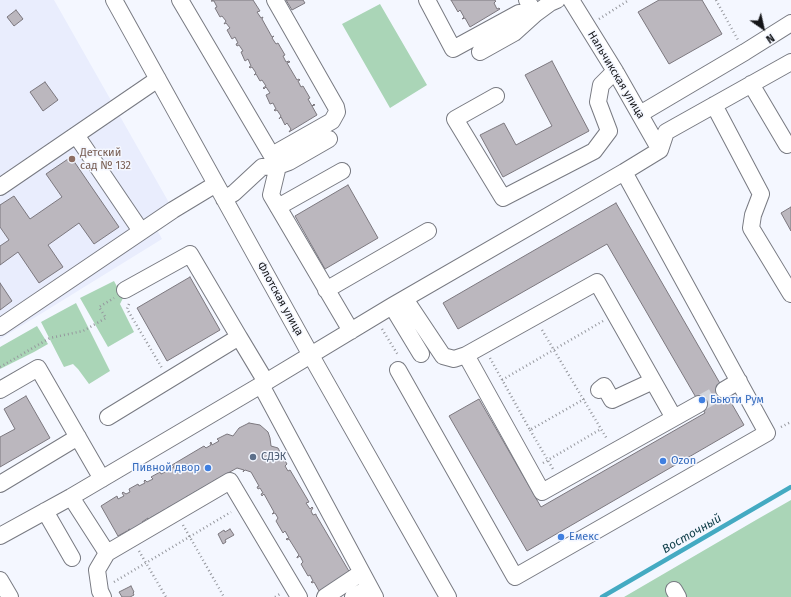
<!DOCTYPE html>
<html>
<head>
<meta charset="utf-8">
<style>
  body { margin:0 }
  #map { position:relative; width:791px; height:597px; overflow:hidden; background:#f4f7ff; font-family:"Fira Sans",sans-serif }
  canvas { display:block }
  .north { position:absolute; left:743px; top:8px; width:40px; height:40px; -webkit-text-stroke:3px #f4f7ff; paint-order:stroke; rotate:146deg; font-size:11px; font-weight:700; line-height:16px; text-align:center; color:#141518 }
  .north::after { content:''; display:block; margin:auto; width:14px; height:18px; background:#141518; clip-path:polygon(50% 0,100% 100%,50% 72%,0 100%) }
</style>
</head>
<body>
<div id="map">
<canvas width="791" height="597"></canvas>
<div class="north">N</div>
</div>
<script>
const ctx = document.querySelector('canvas').getContext('2d');
ctx.lineJoin = 'round';
function fill(path, color) { ctx.fillStyle = color; ctx.fill(path, 'evenodd'); }
const poly = rows => new Path2D(rows.map(r => 'M' + r).join(''));
function stroke(path, color, width, dash) { ctx.strokeStyle = color; ctx.lineWidth = width; ctx.lineCap = dash ? 'butt' : 'round'; ctx.setLineDash(dash || []); ctx.stroke(path); }
function drawText(font, color, halo, rows, align = 'center') {
  ctx.font = font + ' "Fira Sans",sans-serif'; ctx.lineWidth = 3; ctx.setLineDash([]); ctx.textBaseline = 'middle'; ctx.strokeStyle = halo; ctx.fillStyle = color; for (const [text, x, y, turn = 0] of rows) {
    ctx.save(); ctx.translate(x, y); ctx.rotate((+turn || 0) * Math.PI / 180); ctx.textAlign = isNaN(turn) ? turn : align; if (halo) ctx.strokeText(text, 0, 0); ctx.fillText(text, 0, 0); ctx.restore();
  }
}
fill(poly([
  [0,0,54,0,176,215,156,228,162,239,0,339]
]), '#e9edfd');
fill(poly([
  [380,4,427,85,390,108,342,24],
  [114,281,123,298,120,304,134,332,108,347,80,298],
  [76,303,110,371,89,384,78,369,73,364,64,367,41,322],
  [37,326,48,344,34,352,0,369,0,347],
  [791,500,791,597,624,597,756,520]
]), '#aad5b7');
stroke(poly([
  [602,597,791,487]
]), '#44aac2', 4.5);
const building = poly([
  [213,0,253,0,260,11,257,12,261,18,263,17,262,19,272,37,274,36,272,38,276,44,278,43,285,55,283,56,286,62,289,61,290,62,287,63,297,80,299,79,300,80,298,81,301,87,303,86,310,98,308,99,312,106,314,104,315,105,312,106,317,115,289,132,291,129,287,123,285,125,281,117,279,119,281,116,277,110,275,111,274,110,276,109,273,103,270,104,266,95,270,93,266,87,264,89,263,88,266,86,262,80,260,81,256,74,254,75,256,73,252,67,250,68,249,67,251,66,248,59,245,61,241,52,243,51,239,45,237,46,236,44,238,43,235,37,232,39,227,30,230,28,226,23,224,24,226,21,222,16,220,17,215,8,217,7,214,1,211,1,213,0],
  [286,0,303,0,305,3,292,10,286,0],
  [451,0,494,0,496,1,494,3,497,9,499,8,500,9,470,27,465,18,462,19,464,17,460,10,458,12,451,0],
  [659,0,702,0,722,34,669,64,638,12,659,0],
  [16,10,23,19,14,26,7,17,16,10],
  [552,61,589,131,503,177,480,135,504,123,516,145,552,126,525,75,552,61],
  [45,82,58,100,43,111,30,92,45,82],
  [71,157,119,227,94,244,79,223,48,245,63,267,39,283,18,252,0,265,0,246,9,240,0,227,0,205,14,196,30,219,62,197,46,174,71,157],
  [348,185,378,238,325,269,295,216,348,185],
  [616,203,744,425,527,551,449,416,479,399,541,507,705,413,607,244,458,329,443,303,616,203],
  [791,207,791,231,781,213,791,207],
  [190,277,220,330,167,361,137,308,190,277],
  [0,283,12,301,0,310,0,283],
  [26,396,50,438,0,467,0,437,15,429,4,409,26,396],
  [249,423,260,425,268,432,270,438,271,446,278,448,282,456,287,464,285,466,288,471,290,470,309,502,306,503,310,509,312,507,313,508,311,511,313,515,316,514,316,515,350,573,319,591,314,582,312,583,311,582,313,581,310,575,308,576,301,564,303,562,300,556,297,558,297,557,299,555,289,539,287,540,286,539,289,538,285,531,283,533,276,521,278,518,275,513,272,514,274,512,264,494,262,496,261,494,263,493,260,488,258,489,257,487,259,486,251,472,245,470,243,472,244,470,237,468,219,478,220,481,217,479,212,482,213,485,211,483,193,493,194,495,193,496,192,494,186,497,187,500,174,507,173,505,167,508,169,510,165,512,164,510,150,518,151,520,150,521,148,518,142,522,144,524,131,531,130,529,128,530,129,532,128,533,127,531,118,536,101,506,117,496,118,499,124,496,122,493,123,492,126,494,130,492,129,489,138,484,139,486,145,483,144,481,145,480,147,482,153,479,151,477,160,472,161,474,167,471,166,468,167,468,168,470,174,467,172,465,204,446,206,448,211,445,210,443,211,442,212,445,219,441,217,439,227,434,233,436,239,428,249,423],
  [230,529,234,535,225,540,226,542,223,544,218,534,224,530,225,532,230,529],
  [131,586,134,592,133,593,134,595,130,597,122,597,119,592,131,586]
]);
fill(building, '#bbb7be');
stroke(building, '#7c787f', 1);
stroke(poly([
  [699,404,724,390]
]), '#d2d5dc', 16, [16, 8]);
const minor = poly([
  [114,0,318,368,448,597],
  [180,0,278,166,289,162,329,139],
  [427,0,453,49,519,13,535,14],
  [527,0,535,14,550,3,557,0],
  [571,0,615,71,660,150],
  [480,52,514,33,535,14],
  [751,84,787,145],
  [496,96,455,119,503,198,594,151,609,131,598,102,601,85,615,71],
  [714,105,761,194,753,215,751,228,791,294],
  [640,114,745,52,791,23],
  [76,135,141,231],
  [272,155,332,121,337,112,336,107,275,0],
  [0,187,158,79],
  [224,199,234,193,262,167,278,166,271,195,351,331],
  [278,207,342,171],
  [125,290,190,254,239,337],
  [326,290,428,231],
  [405,299,443,356,454,359,466,355,597,282,674,418,542,492,466,355],
  [392,306,421,354],
  [0,327,173,210,216,184],
  [398,370,515,577,767,433,624,172],
  [261,385,375,597],
  [0,390,38,368,102,479],
  [599,390,604,386,612,400,653,381],
  [724,390,739,381],
  [108,417,239,337,266,382],
  [674,418,699,404],
  [0,484,78,437],
  [71,497,107,553,97,570,100,591,103,597],
  [45,511,72,558],
  [0,536,71,497,261,385,392,306,624,172,660,150,666,132,791,62],
  [107,553,230,481,299,597],
  [0,580,10,597],
  [674,590,678,597],
  [325,597,361,573],
  [353,597,369,588]
]);
stroke(minor, '#787a82', 18);
stroke(poly([
  [716,0,738,40],
  [599,19,629,0],
  [129,304,127,309,162,368],
  [382,329,398,355],
  [542,330,607,439],
  [490,358,530,430,586,398],
  [0,367,50,338,83,331,106,318,99,307,114,298],
  [502,380,603,321],
  [781,427,791,422],
  [530,430,553,469],
  [543,463,601,429],
  [183,525,224,597],
  [139,551,166,597],
  [114,582,231,512],
  [275,597,280,594]
]), '#95979d', 2.5, [1, 3]);
stroke(minor, '#fff', 16);
for (const [x, y, r, color] of [
  [72,159,4,"#8d6e63"],
  [702,400,4,"#3f7fe0"],
  [253,457,4,"#5c6f8a"],
  [663,461,4,"#3f7fe0"],
  [208,468,4,"#3f7fe0"],
  [561,537,4,"#3f7fe0"]
]) { const dot = new Path2D(); dot.arc(x, y, r, 0, 2 * Math.PI); ctx.fillStyle = color; ctx.fill(dot); stroke(dot, '#f4f7ff', 1.5); }
drawText('11px', '#141518', '#f4f7ff', [
  ["Нальчикская улица",616,75,59],
  ["Флотская улица",280,299,61]
]);
drawText('11px', '#785e54', '#f4f7ff', [
  ["Детский",80,153],
  ["сад № 132",80,166]
], 'left');
drawText('11px', '#366cbe', '#f4f7ff', [
  ["Бьюти Рум",710,400],
  ["Ozon",671,461],
  ["Пивной двор",200,468,"right"],
  ["Емекс",569,537]
], 'left');
drawText('11px', '#4e5e75', '#f4f7ff', [
  ["СДЭК",261,457]
], 'left');
drawText('italic 12px', '#0e3d48', '#f4f7ff', [
  ["Восточный",692,534,-30]
]);
</script>
</body>
</html>
